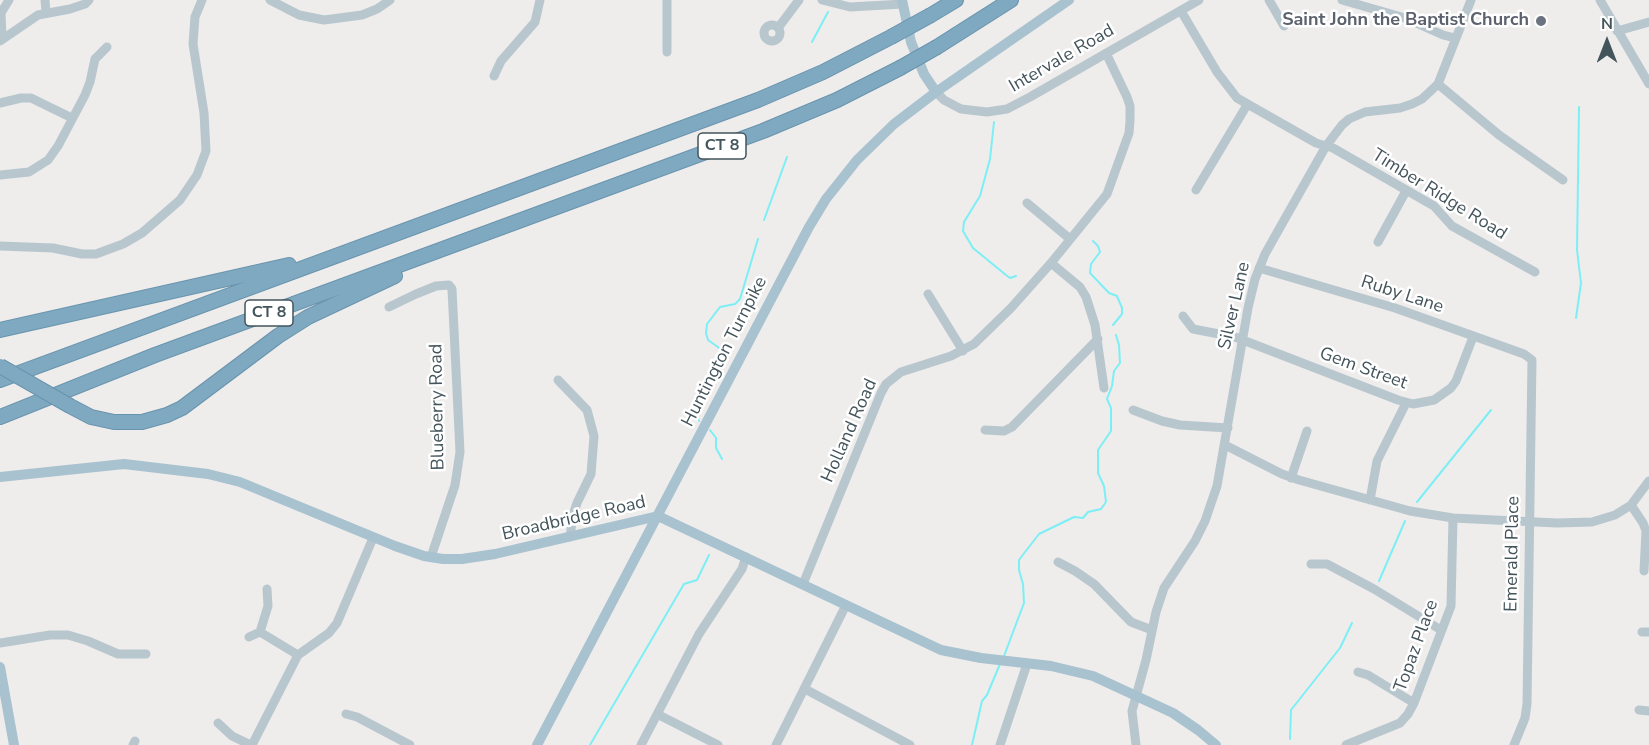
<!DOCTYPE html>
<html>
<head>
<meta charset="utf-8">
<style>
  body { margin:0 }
  #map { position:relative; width:1649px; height:745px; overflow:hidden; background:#efecec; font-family:"Nunito Sans",sans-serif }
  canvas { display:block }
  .north { position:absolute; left:1577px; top:12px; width:60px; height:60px; -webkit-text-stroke:4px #fff; paint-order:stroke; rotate:0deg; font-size:16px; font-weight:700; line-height:24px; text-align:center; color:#43545b }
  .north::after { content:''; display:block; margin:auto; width:21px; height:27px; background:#43545b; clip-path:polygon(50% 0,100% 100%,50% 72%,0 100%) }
</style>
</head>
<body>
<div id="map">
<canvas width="1649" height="745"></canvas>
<div class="north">N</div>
</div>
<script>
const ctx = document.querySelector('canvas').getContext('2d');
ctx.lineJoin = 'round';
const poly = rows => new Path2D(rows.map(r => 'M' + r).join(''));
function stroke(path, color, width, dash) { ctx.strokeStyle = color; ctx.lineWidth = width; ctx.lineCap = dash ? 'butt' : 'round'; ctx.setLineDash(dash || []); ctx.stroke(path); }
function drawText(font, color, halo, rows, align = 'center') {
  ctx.font = font + ' "Nunito Sans",sans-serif'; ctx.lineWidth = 5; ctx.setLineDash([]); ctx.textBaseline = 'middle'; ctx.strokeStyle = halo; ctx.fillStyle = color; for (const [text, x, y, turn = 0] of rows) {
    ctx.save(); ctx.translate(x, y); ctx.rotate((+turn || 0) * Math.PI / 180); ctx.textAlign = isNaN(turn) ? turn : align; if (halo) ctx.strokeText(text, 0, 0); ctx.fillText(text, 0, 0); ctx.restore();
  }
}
stroke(poly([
  [812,42,828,12],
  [994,122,990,159,980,196,964,222,963,231,973,248,1006,275,1010,278,1016,276],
  [764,220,787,157],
  [1093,241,1098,246,1100,252,1091,264,1090,273,1109,293,1117,296,1122,308,1122,314,1113,325],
  [1576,318,1581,283,1577,250,1579,107],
  [699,421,698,417,706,395,712,381,718,375,725,359,722,350,708,340,706,333,707,324,720,307,735,304,740,299,758,239],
  [710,430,716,438,716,448,722,459],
  [1417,502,1491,410],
  [1379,581,1405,521],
  [1004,656,1024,603,1023,584,1019,570,1019,560,1022,556,1039,534,1074,517,1083,518,1088,512,1101,509,1106,502,1104,486,1098,473,1098,450,1111,431,1111,408,1107,399,1112,386,1114,371,1120,363,1119,345,1116,335],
  [1290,739,1291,710,1340,648,1352,623],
  [590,745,684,584,697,580,709,555],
  [972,745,982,701,987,695,1000,664]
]), '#7ceff5', 2);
const highway = poly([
  [931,15,956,0],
  [937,47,1011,0],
  [0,330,289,265],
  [0,380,758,100,823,72,891,37],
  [70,406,91,417,114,422,142,422,167,415,182,408,278,336,308,317,395,276],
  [0,417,155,355,763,131,837,100,900,68]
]);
stroke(highway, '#6994ad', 16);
stroke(poly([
  [45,0,46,12],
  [270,0,299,15,324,20,362,15,377,9,390,0],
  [822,0,850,7,903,4],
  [1269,0,1284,26],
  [1342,0,1405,18,1443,35,1455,38],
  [1600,0,1649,84],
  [1181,11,1217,72,1237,98,1316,143,1333,148,1434,206,1452,226,1535,272],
  '764 33a8 8 0 1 1 16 0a8 8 0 1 1-16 0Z',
  [778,28,799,0],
  [1617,31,1649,22],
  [2,38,1,13,9,0],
  [0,41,38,15,70,9,85,4,89,0],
  [667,52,667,0],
  [494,76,501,61,535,22,540,0],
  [1438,84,1499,135,1563,180],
  [936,92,944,100,961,109,987,112,1007,109,1030,97,1199,0],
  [0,103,21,98,31,98,72,118],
  [0,175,29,172,48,160,58,146,85,95,90,82,95,59,107,47],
  [1196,190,1247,105],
  [1027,203,1070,239],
  [1378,242,1406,191],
  [0,246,53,248,82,254,96,254,123,244,142,233,180,200,197,175,206,151,204,113,193,44,195,17,202,0],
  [1051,263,1080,287,1086,297,1095,325,1104,388],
  [1259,268,1395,308,1524,354,1532,360,1527,704,1525,718,1514,745],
  [928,294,963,351],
  [389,307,416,294,436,286,449,285,452,289,460,452,455,485,431,557],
  [1183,316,1193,329,1235,337,1398,400,1413,404,1434,400,1451,388,1456,381,1473,337],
  [558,380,587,410,594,436,591,474,577,503,573,515,570,537],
  [1133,410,1162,421,1180,425,1228,428],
  [985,430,1004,431,1012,427,1098,339],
  [1225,445,1282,474,1299,480,1410,511,1453,518,1557,523,1592,522,1615,515,1631,505,1649,481],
  [1291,478,1307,431],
  [1370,500,1377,461,1406,403],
  [1631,505,1643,523,1646,531,1644,571],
  [1058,562,1075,571,1094,584,1131,622,1152,630],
  [1311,564,1327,564,1374,589,1441,630],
  [803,584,881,393,886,384,901,372,951,356,974,344,1011,308,1051,263,1107,194,1129,133,1130,121,1130,106,1127,97,1106,53],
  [260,632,268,606,267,589],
  [1642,632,1649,632],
  [249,637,260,632,298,655],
  [0,643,50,635,68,635,88,641,118,654,146,654],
  [1358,672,1368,675,1414,703],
  [805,689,910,745],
  [1639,710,1649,711],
  [346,714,357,717,410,745],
  [657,714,718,745],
  [218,723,232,736,251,745],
  [133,745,135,741],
  [252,745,298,655,329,633,337,623,373,538],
  [641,745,699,634,742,569,746,557],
  [776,745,846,605],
  [1000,745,1027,664],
  [1136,745,1132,711,1146,660,1156,612,1164,588,1195,541,1205,521,1217,486,1248,308,1255,279,1265,254,1326,146,1342,125,1349,119,1365,112,1400,108,1412,104,1422,99,1438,84,1471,0],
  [1346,745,1400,723,1408,714,1414,703,1451,606,1453,518]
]), '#b8c7ce', 9);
stroke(poly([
  [902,0,911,42,924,74,936,92],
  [0,477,124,464,208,474,240,482,395,546,424,556,443,559,462,559,495,554,658,516,941,650,981,658,1051,666,1093,676,1173,713,1198,730,1216,745],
  [0,667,14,745],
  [537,745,809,227,826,199,857,160,894,124,936,92,1069,0]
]), '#a8c2cf', 10);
stroke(highway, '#7ea9c1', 14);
const highwayBridge = poly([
  [891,37,931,15],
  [900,68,937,47],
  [0,366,70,406]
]);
stroke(highwayBridge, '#6994ad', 16, []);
stroke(highwayBridge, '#7ea9c1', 14);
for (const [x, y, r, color] of [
  [1541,21,6,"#6b7280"]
]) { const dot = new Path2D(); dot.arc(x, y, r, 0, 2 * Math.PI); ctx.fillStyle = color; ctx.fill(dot); stroke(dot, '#fff', 2); }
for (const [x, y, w] of [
  [722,146,48],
  [269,313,48]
]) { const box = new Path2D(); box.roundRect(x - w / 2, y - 13, w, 26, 4.5); ctx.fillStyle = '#fff'; ctx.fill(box); stroke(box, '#43545b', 1.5); }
drawText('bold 16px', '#43545b', null, [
  ["CT 8",722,146],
  ["CT 8",269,313]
]);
drawText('bold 18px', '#5b616d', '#fff', [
  ["Saint John the Baptist Church",1529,21]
], 'right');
drawText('18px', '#43545b', '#fff', [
  ["Intervale Road",1062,59,-30],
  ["Timber Ridge Road",1439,195,32],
  ["Ruby Lane",1402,295,18],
  ["Silver Lane",1235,306,-77],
  ["Huntington Turnpike",725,352,-63],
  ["Gem Street",1363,369,20],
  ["Blueberry Road",438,407,-91],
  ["Holland Road",850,431,-66],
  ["Broadbridge Road",574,519,-13],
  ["Emerald Place",1513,554,-89],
  ["Topaz Place",1417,646,-70]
]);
</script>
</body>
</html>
